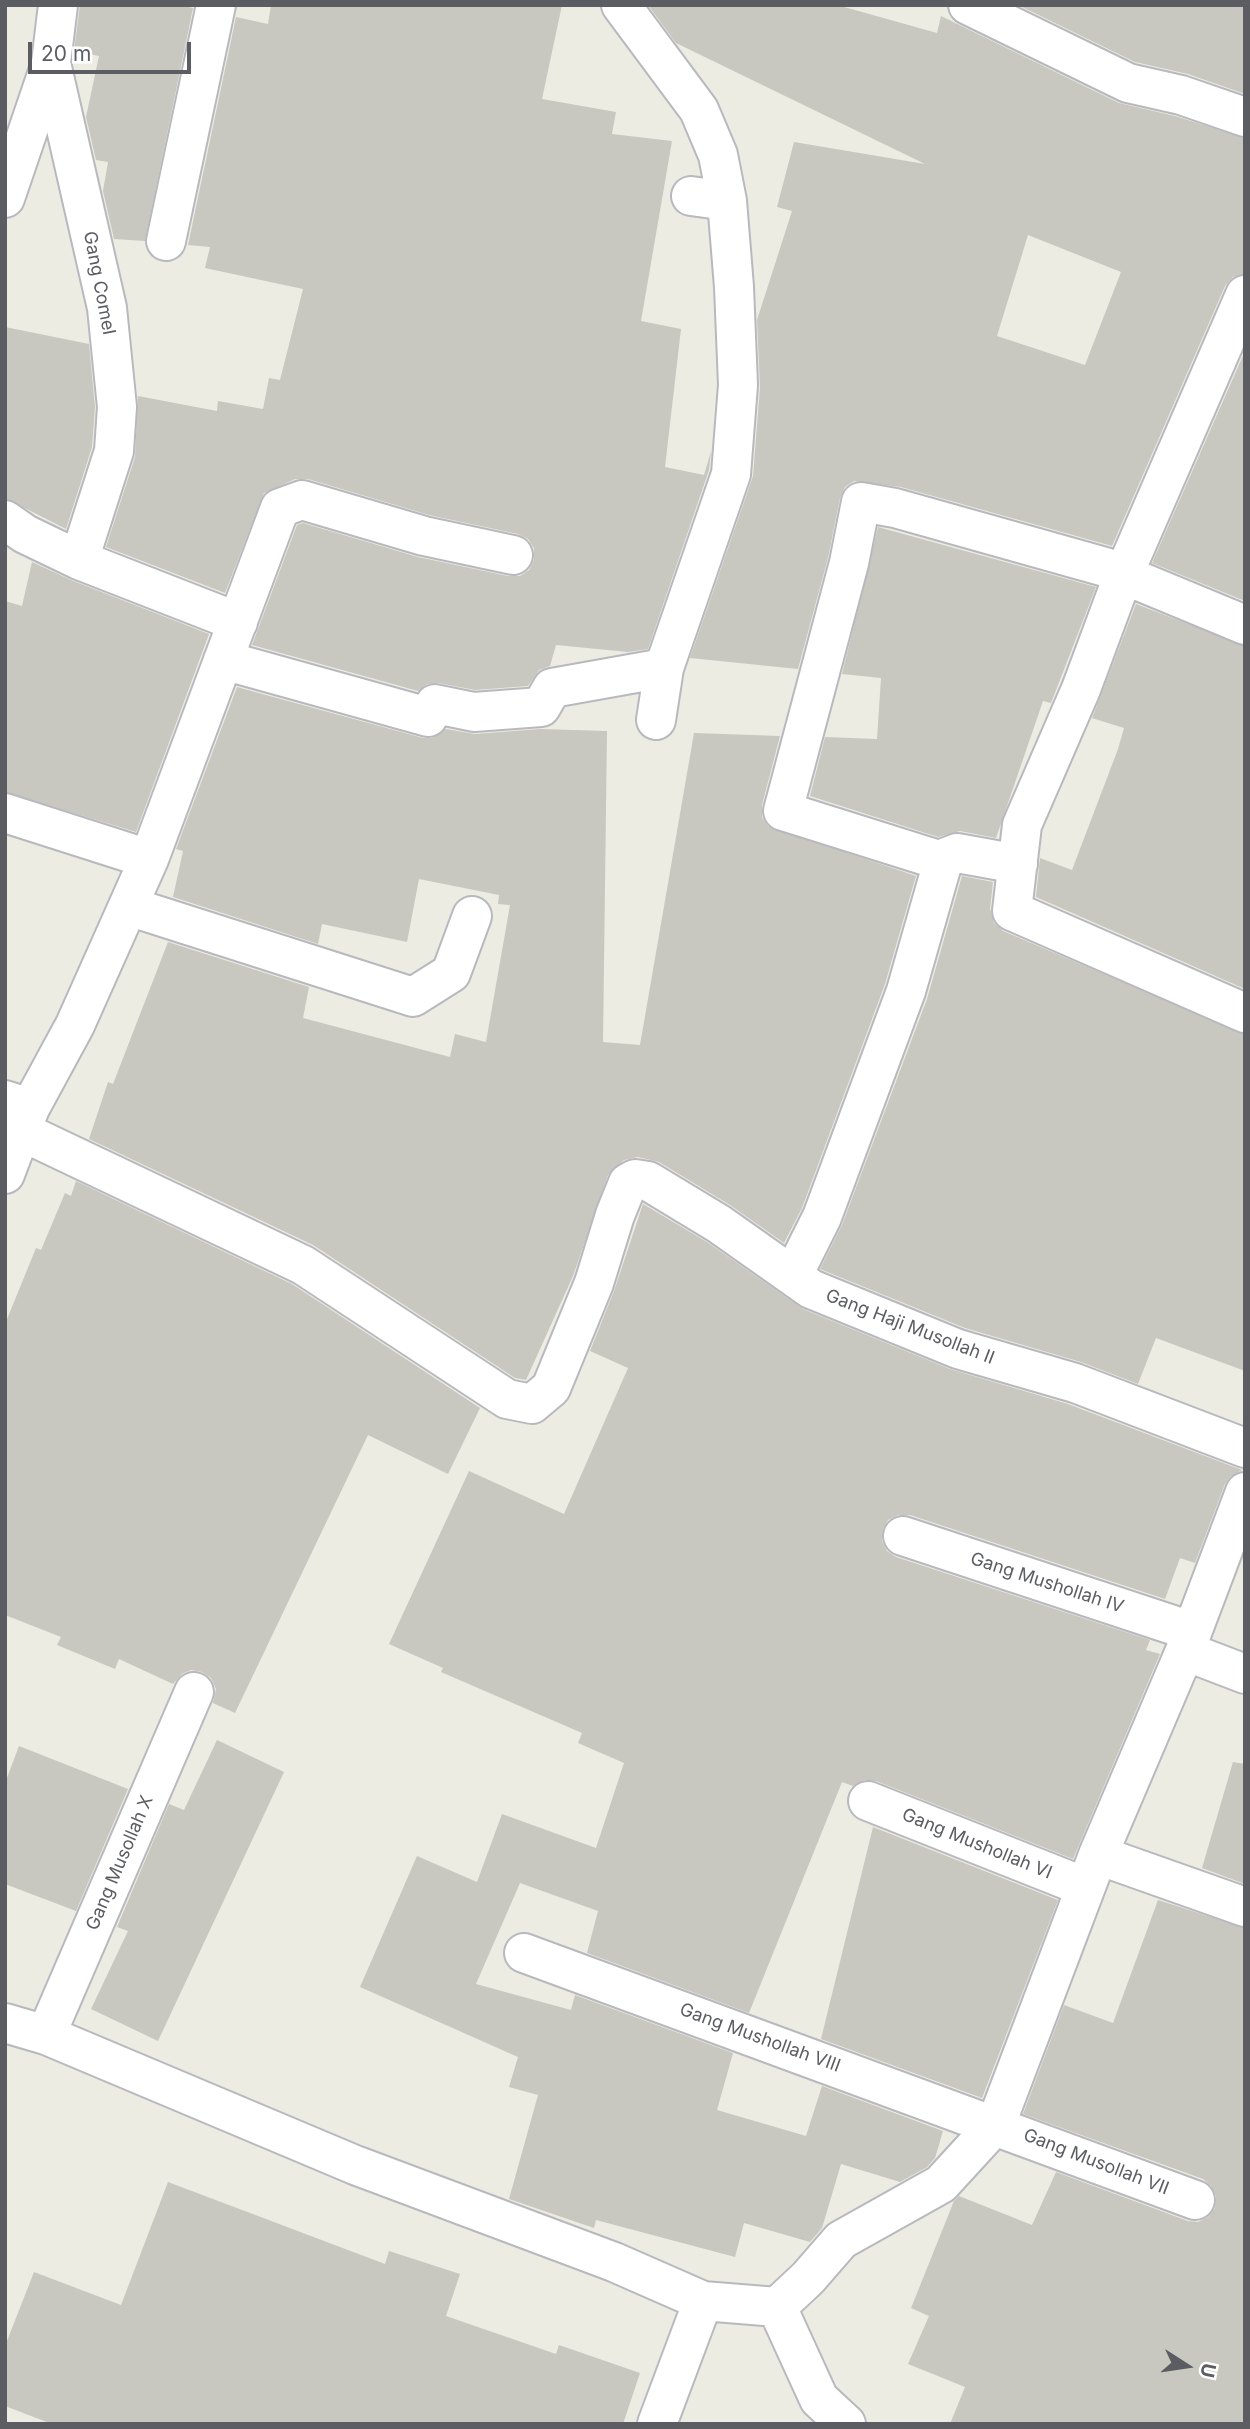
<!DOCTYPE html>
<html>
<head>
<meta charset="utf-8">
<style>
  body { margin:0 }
  #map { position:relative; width:1250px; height:2429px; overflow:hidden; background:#ecece3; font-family:Inter,sans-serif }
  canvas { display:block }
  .frame { position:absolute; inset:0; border:7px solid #5b5d62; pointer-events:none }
  .north { position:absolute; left:1152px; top:2331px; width:70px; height:70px; -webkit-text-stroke:5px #fff; paint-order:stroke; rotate:102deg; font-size:19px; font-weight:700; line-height:28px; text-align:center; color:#5b5d62 }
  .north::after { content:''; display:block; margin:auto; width:24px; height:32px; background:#5b5d62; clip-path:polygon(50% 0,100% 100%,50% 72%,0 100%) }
  .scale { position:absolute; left:28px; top:42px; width:163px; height:32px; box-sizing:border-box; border:4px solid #5b5d62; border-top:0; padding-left:9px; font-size:21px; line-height:24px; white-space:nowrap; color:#5b5d62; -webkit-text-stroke:5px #fff; paint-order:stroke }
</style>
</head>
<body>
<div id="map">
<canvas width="1250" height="2429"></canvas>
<div class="frame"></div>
<div class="north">U</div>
<div class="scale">20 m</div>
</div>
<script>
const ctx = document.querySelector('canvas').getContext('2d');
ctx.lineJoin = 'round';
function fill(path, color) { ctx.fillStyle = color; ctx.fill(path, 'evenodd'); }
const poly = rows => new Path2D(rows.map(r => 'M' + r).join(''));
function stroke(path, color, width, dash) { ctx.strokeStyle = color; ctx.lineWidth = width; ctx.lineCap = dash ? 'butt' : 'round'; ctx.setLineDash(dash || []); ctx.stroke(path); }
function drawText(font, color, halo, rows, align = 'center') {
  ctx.font = font + ' Inter,sans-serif'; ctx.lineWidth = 5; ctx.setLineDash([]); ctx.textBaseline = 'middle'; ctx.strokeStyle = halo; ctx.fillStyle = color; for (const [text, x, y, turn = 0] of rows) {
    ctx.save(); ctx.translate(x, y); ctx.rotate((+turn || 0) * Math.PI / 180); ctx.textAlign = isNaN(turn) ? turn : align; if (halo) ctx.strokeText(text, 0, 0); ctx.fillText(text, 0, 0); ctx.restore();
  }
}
fill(poly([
  [80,5,180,5,193,8,145,241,114,239,103,191,108,162,96,160,86,117,99,56,74,51],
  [271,5,562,5,542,99,616,112,612,134,672,141,641,321,681,329,665,467,704,475,711,451,709,470,648,649,628,652,556,645,550,666,539,670,528,686,475,690,439,683,427,684,418,691,252,645,297,525,303,523,418,557,508,576,520,576,529,570,534,560,534,548,528,539,518,534,429,515,308,479,295,479,264,493,225,593,106,547,135,457,138,396,217,411,218,401,263,409,269,378,280,380,303,289,205,268,210,247,188,245,236,17,268,24],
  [648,5,837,5,937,33,941,16,1119,103,1175,116,1245,138,1245,274,1233,277,1225,286,1112,546,901,487,854,481,845,487,840,498,828,558,798,669,690,658,753,476,760,387,757,320,792,211,777,207,794,142,925,164,676,43],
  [1028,235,1121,272,1085,365,997,336],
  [1018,5,1245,5,1245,94,1188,74,1135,62],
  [5,327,89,344,95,407,92,447,66,529,5,498],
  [1245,351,1245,601,1152,563],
  [878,527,1096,587,1051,703,1043,701,996,838,960,831,938,837,810,796,825,737,877,739,881,678,842,674],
  [32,562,71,580,209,634,136,832,5,792,5,601,22,606],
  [1136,604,1245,646,1245,989,1036,897,1040,858,1072,870,1118,749,1124,728,1092,718],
  [237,687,423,738,432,738,446,729,475,734,540,729,607,731,603,1042,640,1045,694,733,780,736,762,805,762,817,768,826,916,876,885,984,802,1208,784,1243,730,1205,659,1162,638,1157,624,1160,608,1175,573,1276,526,1380,515,1378,313,1245,89,1139,108,1082,113,1084,168,942,309,987,303,1018,450,1057,455,1034,486,1042,510,905,498,904,499,895,419,879,407,942,322,924,318,944,173,897,183,851,176,849],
  [962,876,993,882,990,909,994,923,1003,931,1245,1034,1245,1371,1156,1338,1138,1384,1081,1362,965,1328,820,1269,842,1225,927,999],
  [76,1181,292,1284,480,1408,448,1474,368,1435,235,1713,213,1703,216,1689,211,1678,202,1672,191,1670,182,1674,173,1684,119,1659,115,1669,57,1645,61,1637,5,1615,5,1324,36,1248,41,1250,65,1193,71,1196],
  [643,1204,707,1242,803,1309,950,1369,1068,1404,1242,1470,1231,1476,1225,1484,1195,1563,1180,1558,1165,1599,910,1515,898,1515,888,1520,883,1529,882,1541,887,1551,896,1557,1150,1640,1146,1650,1160,1654,1073,1859,876,1781,864,1780,853,1786,842,1782,749,2013,587,1953,598,1911,520,1883,476,1984,571,2010,575,1995,733,2053,717,2110,806,2136,822,2086,943,2131,935,2158,927,2167,900,2182,841,2164,822,2228,810,2242,744,2223,735,2257,596,2220,594,2228,509,2199,538,2095,509,2087,518,2057,360,1987,417,1856,477,1882,502,1814,596,1848,624,1763,578,1743,582,1733,441,1672,443,1668,389,1644,469,1471,564,1514,628,1368,590,1351,614,1291],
  [217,1740,284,1772,158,2041,91,2009,128,1931,117,1927,169,1804,184,1810],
  [19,1746,128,1789,76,1911,5,1884,5,1783],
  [1233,1762,1245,1764,1245,1884,1202,1868],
  [873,1827,1058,1900,982,2098,821,2039],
  [1158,1900,1245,1928,1245,2424,950,2424,965,2387,908,2364,929,2316,911,2308,954,2201,959,2196,1032,2225,1056,2172,1188,2221,1198,2222,1208,2217,1215,2208,1216,2196,1211,2186,1203,2179,1023,2114,1064,2005,1113,2023],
  [168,2182,385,2264,389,2251,460,2274,446,2316,556,2354,559,2345,640,2373,623,2424,52,2424,5,2406,5,2346,34,2272,121,2305]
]), '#c8c7c0');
const street = poly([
  [58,5,51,63,107,308,117,407,114,451,79,560],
  [968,5,1128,83,1181,95,1245,117],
  [691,196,727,201],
  [5,198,51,63],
  [166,241,216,5],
  [1245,295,1123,576,1081,689,1022,825,1012,911,1245,1013],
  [5,520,25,534,79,560,238,622],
  [223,660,428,717,435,704,474,712,541,707,552,688,664,668,731,474,738,385,734,287,727,201,718,155,699,110,621,5],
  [656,720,664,668],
  [5,813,149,859],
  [942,861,783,811,849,563,861,502,895,508,1105,567,1245,625],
  [128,906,413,997,451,973,472,916],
  [5,1100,30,1108,75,1025,149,859,280,508,302,500,424,536,513,555],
  [23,1132,303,1265,507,1399,532,1404,551,1388,594,1283,615,1215,628,1183,635,1179,648,1181,719,1224,811,1289,958,1349,1075,1383,1245,1448],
  [5,1174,30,1108],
  [793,1275,822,1217,906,991,944,858,957,853,1018,864],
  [903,1536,1191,1631],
  [1185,1651,1245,1674],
  [868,1801,1085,1887],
  [1098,1855,1245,1907],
  [524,1953,1195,2200],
  [5,2023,46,2035,355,2165,614,2262,703,2301,777,2307,808,2278,841,2240,941,2184,996,2124,1098,1855,1185,1651,1245,1492],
  [46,2035,194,1692],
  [777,2307,819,2399,846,2424],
  [657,2424,703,2301]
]);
stroke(street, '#b8b9be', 42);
stroke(street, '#fff', 38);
drawText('18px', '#5b5d62', '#fff', [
  ["Gang Comel",99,283,79],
  ["Gang Haji Musollah II",910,1327,21],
  ["Gang Mushollah IV",1047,1583,18],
  ["Gang Mushollah VI",977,1844,22],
  ["Gang Musollah X",120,1863,-67],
  ["Gang Mushollah VIII",760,2038,20],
  ["Gang Musollah VII",1096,2162,21]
]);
</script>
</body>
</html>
